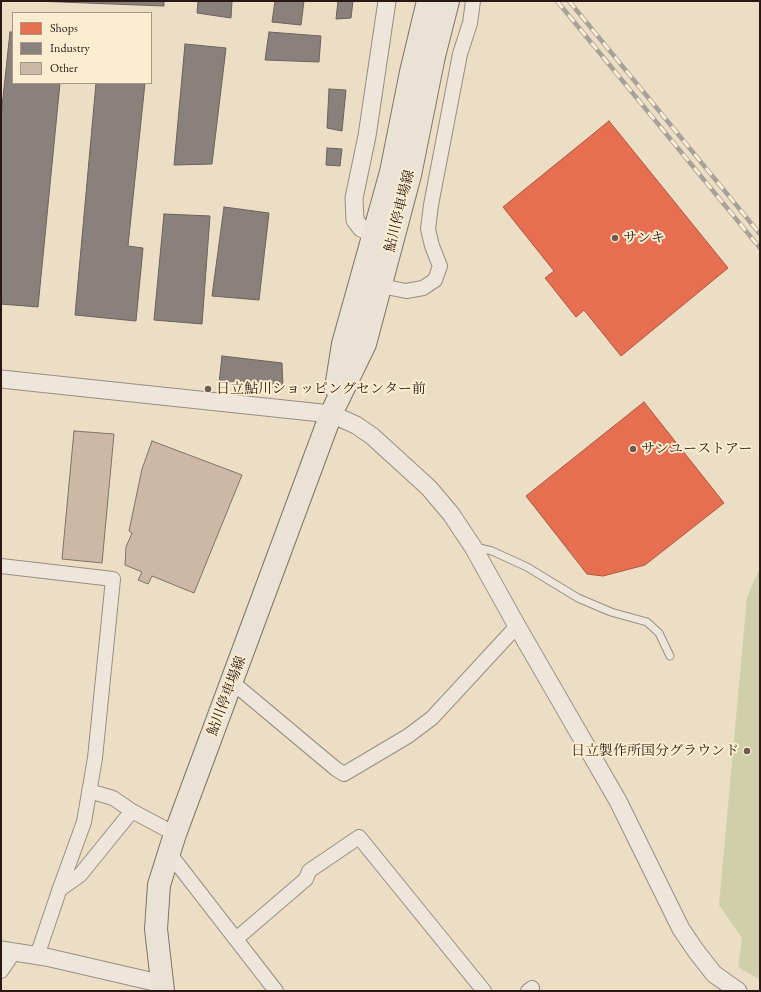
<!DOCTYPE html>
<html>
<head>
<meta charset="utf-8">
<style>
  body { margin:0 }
  #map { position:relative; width:761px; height:992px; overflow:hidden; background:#ecdec5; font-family:"EB Garamond",serif }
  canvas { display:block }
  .frame { position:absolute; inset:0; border:2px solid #291813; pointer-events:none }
  .legend { position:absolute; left:12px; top:12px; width:140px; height:72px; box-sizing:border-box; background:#fcecd0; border:1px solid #a89784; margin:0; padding:5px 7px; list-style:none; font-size:12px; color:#291813 }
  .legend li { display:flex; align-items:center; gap:8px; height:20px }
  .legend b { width:20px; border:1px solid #a89784 }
</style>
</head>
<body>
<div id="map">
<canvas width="761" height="992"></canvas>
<div class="frame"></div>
<ul class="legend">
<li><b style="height:11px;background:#e76f51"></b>Shops</li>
<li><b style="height:11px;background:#8a817c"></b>Industry</li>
<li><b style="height:11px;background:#ccb8a5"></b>Other</li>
</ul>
</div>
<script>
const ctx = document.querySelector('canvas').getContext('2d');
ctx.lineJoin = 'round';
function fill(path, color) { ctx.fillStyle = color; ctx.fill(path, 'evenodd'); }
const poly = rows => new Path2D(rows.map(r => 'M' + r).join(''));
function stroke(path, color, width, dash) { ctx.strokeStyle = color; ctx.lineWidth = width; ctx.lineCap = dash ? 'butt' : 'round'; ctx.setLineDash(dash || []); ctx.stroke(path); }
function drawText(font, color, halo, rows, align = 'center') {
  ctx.font = font + ' "EB Garamond","Noto Serif JP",serif'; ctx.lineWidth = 4; ctx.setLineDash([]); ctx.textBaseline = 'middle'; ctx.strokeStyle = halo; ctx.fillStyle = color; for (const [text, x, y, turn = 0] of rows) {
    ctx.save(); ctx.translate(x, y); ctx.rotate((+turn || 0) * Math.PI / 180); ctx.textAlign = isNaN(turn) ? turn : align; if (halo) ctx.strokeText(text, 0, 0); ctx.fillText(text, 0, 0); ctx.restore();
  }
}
fill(poly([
  [760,567,760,980,738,967,742,938,719,905,747,597]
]), '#cfd0aa');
const shops = poly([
  [609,121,728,268,621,356,584,310,576,317,545,278,554,271,503,207,609,121],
  [644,402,724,503,645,565,603,576,587,574,526,496,644,402]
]);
fill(shops, '#e76f51');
stroke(shops, '#ae553e', 1);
const industry = poly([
  [35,1,164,1,164,6,35,1],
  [198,1,232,1,231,18,197,13,198,1],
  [275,1,304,1,301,25,272,22,275,1],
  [338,1,353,1,351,18,336,19,338,1],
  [10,32,13,32,13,83,60,83,38,307,1,304,1,116,10,32],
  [269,32,321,36,319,62,265,60,269,32],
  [185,44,226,48,212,164,174,165,185,44],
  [96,83,145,83,128,246,143,248,136,321,75,315,96,83],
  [329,89,346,90,342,131,327,128,329,89],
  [327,148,342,149,340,166,326,165,327,148],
  [224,207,269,213,259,300,212,296,224,207],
  [164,214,210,216,202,324,154,320,164,214],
  [222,356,282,363,283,388,219,383,222,356]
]);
fill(industry, '#8a817c');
stroke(industry, '#6d625c', 1);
const building = poly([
  [74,431,114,434,102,563,62,559,74,431],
  [152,441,242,475,194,593,152,576,148,584,138,580,142,572,125,565,126,547,132,533,129,531,142,469,152,441]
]);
fill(building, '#ccb8a5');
stroke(building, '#7d7367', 1);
const service = poly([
  [475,547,492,551,527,567,578,598,611,612,647,622,659,633,670,656]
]);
const minor = poly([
  [381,286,406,291,423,288,435,280,440,266,432,246,428,229,431,205,460,54,470,23,473,1],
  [1,566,113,579,95,758,84,822,59,891,37,956],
  [232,682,336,769,344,774,408,736,432,718,517,626],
  [89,791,113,798,132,811,175,834],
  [169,853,276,991],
  [59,890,80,875,132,811],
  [236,939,306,879,309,871,359,837,484,991],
  [1,971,14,952],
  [528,991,532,988,531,991]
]);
const tertiary = poly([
  [374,235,361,228,355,220,354,198,367,136,387,1],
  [1,379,331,414,356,425,372,436,429,488,451,514,473,547,517,626,618,801,681,929,696,951,714,974,738,991],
  [1,950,46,957,163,984]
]);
const primary = poly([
  [336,388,343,344,391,172,411,72,428,1],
  [163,991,156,929,159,885,175,834,331,414,365,344,410,175,434,56,448,1]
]);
stroke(service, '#988e80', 9);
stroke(minor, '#988e80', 16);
stroke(tertiary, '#988e80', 19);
stroke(primary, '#7d7367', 24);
stroke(service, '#eee6da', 7);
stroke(minor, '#eee6da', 14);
stroke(tertiary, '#eee6da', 17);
stroke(primary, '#eae2d5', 22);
const rail = poly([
  [557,1,760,248],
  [569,1,760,234]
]);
stroke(rail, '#a8a198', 4.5);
stroke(rail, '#fcecd0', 3, [9]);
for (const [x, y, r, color] of [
  [615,238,4,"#6d5d51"],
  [208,389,4,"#6d5d51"],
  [633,449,4,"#6d5d51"],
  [747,751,4,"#6d5d51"]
]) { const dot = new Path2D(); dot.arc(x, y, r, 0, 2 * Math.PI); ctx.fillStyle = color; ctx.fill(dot); stroke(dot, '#fcecd0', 1.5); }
drawText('14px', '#291813', '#fcecd0', [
  ["鮎川停車場線",400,211,-76],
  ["鮎川停車場線",227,696,-69]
]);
drawText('14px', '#291813', '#fcecd0', [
  ["サンキ",623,238],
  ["日立鮎川ショッピングセンター前",216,389],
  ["サンユーストアー",641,449],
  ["日立製作所国分グラウンド",739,751,"right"]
], 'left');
</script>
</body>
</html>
